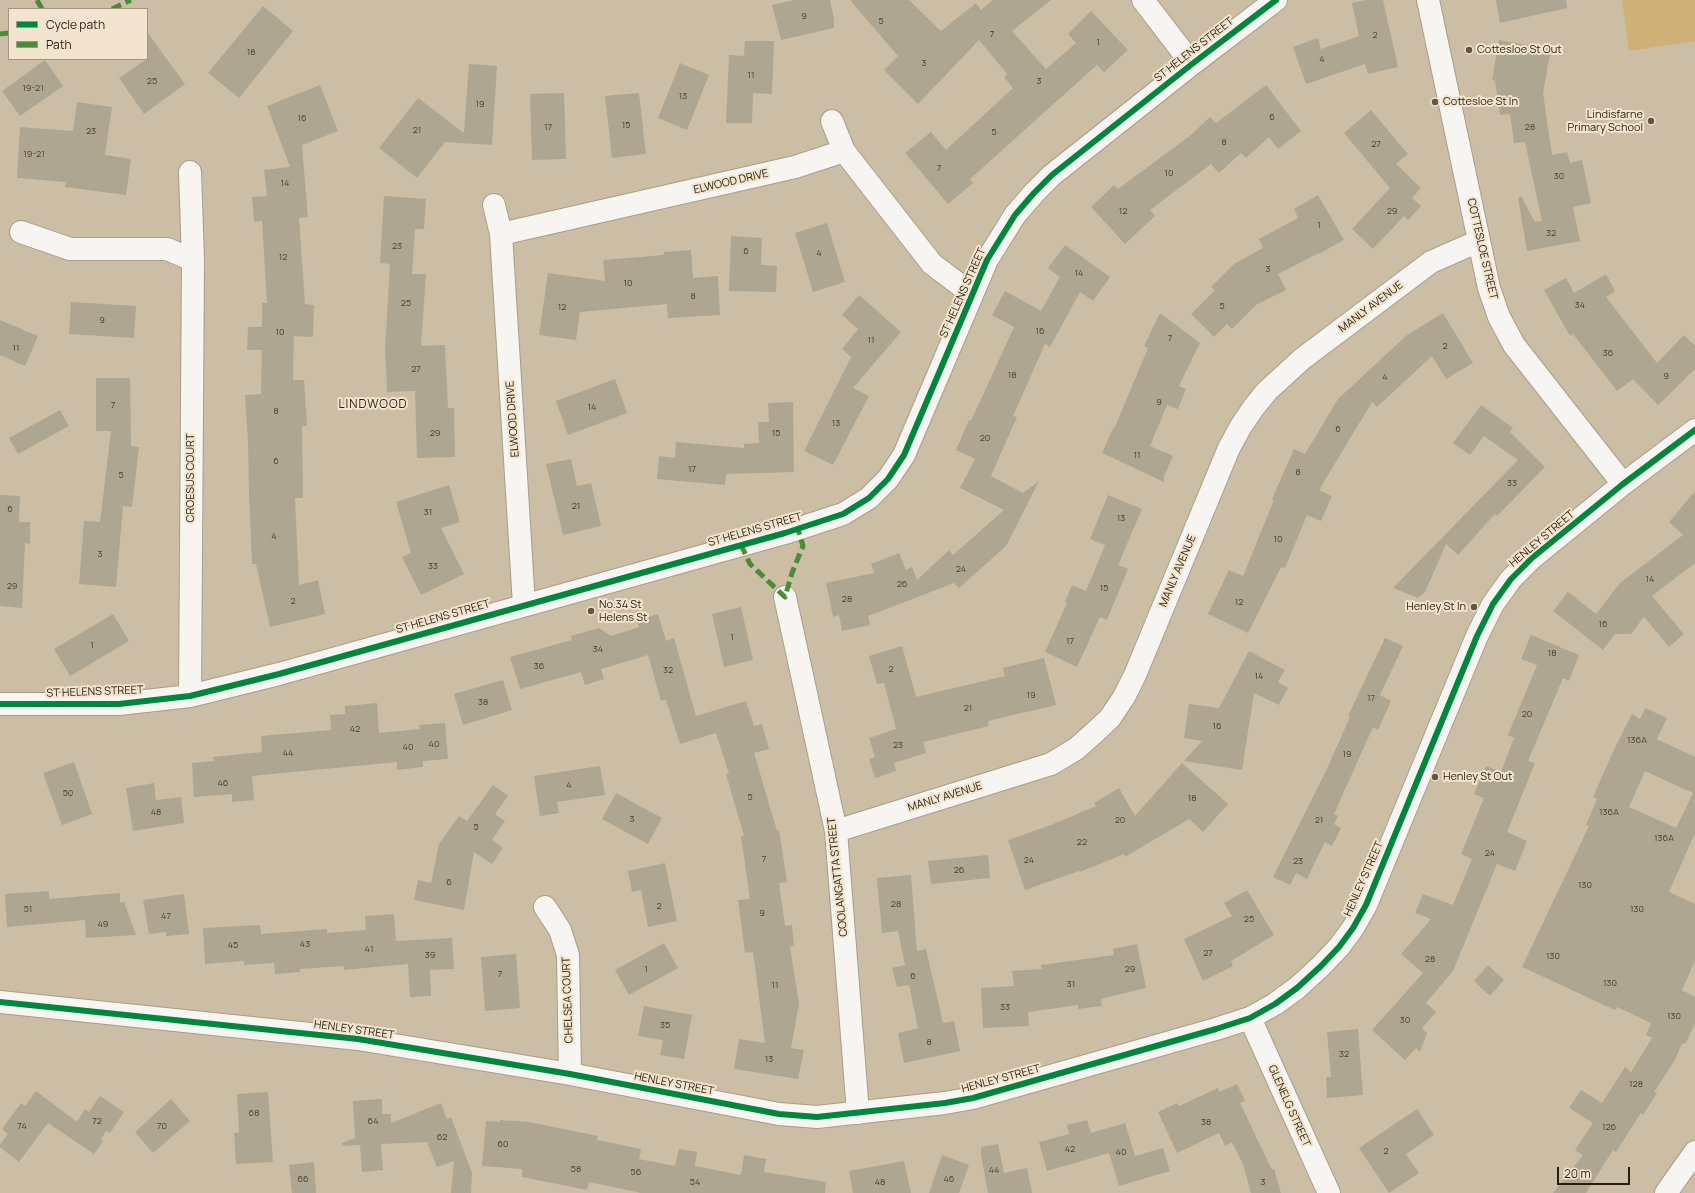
<!DOCTYPE html>
<html>
<head>
<meta charset="utf-8">
<style>
  body { margin:0 }
  #map { position:relative; width:1695px; height:1193px; overflow:hidden; background:#ccbea4; font-family:Manrope,sans-serif }
  canvas { display:block }
  .legend { position:absolute; left:8px; top:8px; width:140px; height:52px; box-sizing:border-box; background:#f2e4ce; border:1px solid #a29581; margin:0; padding:5px 7px; list-style:none; font-size:12px; color:#291f0d }
  .legend li { display:flex; align-items:center; gap:8px; height:20px }
  .legend b { width:20px; border:1px solid #a29581 }
  .scale { position:absolute; left:1557px; top:1167px; width:73px; height:18px; box-sizing:border-box; border:2px solid #291f0d; border-top:0; padding-left:5px; font-size:12px; line-height:14px; white-space:nowrap; color:#291f0d; -webkit-text-stroke:3px #f2e4ce; paint-order:stroke }
</style>
</head>
<body>
<div id="map">
<canvas width="1695" height="1193"></canvas>
<ul class="legend">
<li><b style="height:5px;background:#00873e"></b>Cycle path</li>
<li><b style="height:5px;background:#4a8b36"></b>Path</li>
</ul>
<div class="scale">20 m</div>
</div>
<script>
const ctx = document.querySelector('canvas').getContext('2d');
ctx.lineJoin = 'round';
function fill(path, color) { ctx.fillStyle = color; ctx.fill(path, 'evenodd'); }
const poly = rows => new Path2D(rows.map(r => 'M' + r).join(''));
function stroke(path, color, width, dash) { ctx.strokeStyle = color; ctx.lineWidth = width; ctx.lineCap = dash ? 'butt' : 'round'; ctx.setLineDash(dash || []); ctx.stroke(path); }
function drawText(font, color, halo, rows, align = 'center') {
  ctx.font = font + ' Manrope,sans-serif'; ctx.lineWidth = 4; ctx.setLineDash([]); ctx.textBaseline = 'middle'; ctx.strokeStyle = halo; ctx.fillStyle = color; for (const [text, x, y, turn = 0] of rows) {
    ctx.save(); ctx.translate(x, y); ctx.rotate((+turn || 0) * Math.PI / 180); ctx.textAlign = isNaN(turn) ? turn : align; if (halo) ctx.strokeText(text, 0, 0); ctx.fillText(text, 0, 0); ctx.restore();
  }
}
fill(poly([
  [1622,0,1695,0,1695,41,1629,51]
]), '#cfb077');
fill(poly([
  [795,0,830,0,834,19,834,28,781,40,772,5],
  [850,0,909,0,941,31,976,3,981,10,993,0,1051,0,1012,31,1046,69,1076,43,1068,34,1091,11,1128,50,1104,72,1097,65,970,179,973,183,948,204,905,153,931,132,946,150,1013,88,1004,77,1007,74,979,40,918,104,884,70,898,56],
  [1366,0,1383,0,1398,67,1368,74,1365,64,1306,84,1293,47,1318,38,1321,49,1359,36,1352,3],
  [1496,0,1566,0,1567,8,1500,23],
  [263,6,293,31,239,98,208,73],
  [147,32,185,84,144,114,119,78,147,59],
  [1499,40,1551,49,1543,93,1552,155,1567,152,1570,163,1582,160,1591,203,1573,207,1580,241,1527,251,1518,198,1521,196,1535,222,1542,221,1525,142,1514,143,1510,114,1500,115,1495,81,1492,80],
  [745,41,774,41,772,94,753,93,752,123,726,123,729,55,744,56],
  [45,60,63,86,20,116,2,91],
  [680,63,709,75,687,130,658,118],
  [469,64,497,66,492,145,445,142,417,178,379,148,418,98,464,133],
  [320,85,338,131,302,145,308,217,299,218,305,304,314,305,313,337,294,336,293,380,304,380,307,426,302,426,303,498,295,498,299,585,318,580,325,614,270,627,256,564,252,564,249,493,248,442,245,395,261,394,262,350,247,350,248,327,262,327,262,303,267,303,262,221,254,222,252,197,267,196,264,170,290,167,267,106],
  [1266,85,1301,131,1278,149,1269,137,1246,158,1241,153,1219,173,1211,164,1150,210,1155,216,1125,244,1091,207,1114,185,1118,189,1191,135,1210,117,1216,123],
  [564,93,566,159,532,160,530,94],
  [639,93,646,154,612,158,605,96],
  [77,102,112,107,105,155,131,159,126,195,65,187,66,182,17,178,20,127,73,131],
  [1371,110,1408,154,1396,164,1421,188,1412,198,1421,206,1408,220,1404,216,1373,249,1352,229,1390,188,1344,133],
  [1318,195,1344,240,1319,254,1319,253,1278,274,1286,290,1256,305,1232,329,1227,324,1214,337,1191,314,1215,290,1211,287,1234,264,1263,248,1259,239,1298,218,1294,209],
  [384,196,426,199,424,229,415,229,412,274,426,274,421,346,445,345,448,408,454,408,455,457,417,458,415,391,387,392,385,349,390,264,380,263],
  [827,223,845,282,813,292,795,233],
  [731,236,762,238,761,265,777,266,776,292,729,291],
  [1065,245,1110,277,1093,301,1080,292,1050,347,1045,344,1013,416,1017,417,991,476,1023,493,1039,481,1006,546,959,588,954,583,868,616,870,625,842,631,839,615,833,617,826,583,874,573,871,564,899,553,906,570,912,567,917,580,949,550,953,555,1004,510,960,488,975,459,956,450,969,420,971,421,1014,327,992,315,1005,291,1041,311,1060,277,1048,268],
  [691,250,693,278,718,276,720,315,668,318,667,304,580,312,576,340,539,335,548,273,605,281,603,260,664,255,664,252],
  [1606,274,1615,291,1606,297,1657,363,1684,335,1695,346,1695,369,1658,405,1633,379,1617,391,1573,334,1570,336,1544,290,1566,278,1574,293],
  [859,295,901,332,853,388,869,396,833,465,804,451,851,357,842,349,858,329,842,315],
  [71,302,136,306,134,338,69,334],
  [1160,313,1200,343,1179,386,1186,389,1178,409,1167,405,1150,446,1173,456,1164,476,1164,482,1102,453,1113,428,1114,429,1148,348,1144,346],
  [1443,313,1473,363,1446,379,1432,356,1377,407,1372,402,1319,490,1332,496,1321,521,1307,515,1285,568,1281,567,1248,633,1208,614,1229,570,1243,576,1274,500,1272,499,1294,449,1305,454,1338,399,1407,335],
  [0,320,38,336,25,366,0,355],
  [96,378,130,378,131,446,139,447,132,507,123,506,116,587,79,584,84,521,100,522,111,431,96,431],
  [615,379,627,413,568,435,556,401],
  [793,402,794,472,726,474,725,485,657,479,659,456,675,458,676,442,744,448,744,444,759,443,758,422,769,422,768,403],
  [1481,405,1513,428,1510,432,1545,467,1497,516,1495,514,1458,555,1446,544,1425,592,1418,598,1393,588,1518,460,1484,436,1470,455,1453,443],
  [60,410,69,426,18,454,9,438],
  [571,459,577,486,591,483,601,526,563,535,546,464],
  [449,485,460,522,441,528,464,574,421,595,402,557,411,553,396,502],
  [1695,491,1695,563,1652,596,1684,634,1669,647,1644,617,1631,634,1615,634,1603,650,1553,611,1568,592,1596,614,1620,583,1683,535,1669,522],
  [0,495,20,496,19,522,30,522,30,544,25,543,22,608,0,606],
  [1108,495,1142,509,1118,565,1128,569,1107,620,1100,617,1077,667,1045,652,1067,603,1065,602,1072,585,1086,591,1105,545,1090,539],
  [741,607,753,660,724,667,712,614],
  [113,614,129,641,70,676,54,649],
  [658,614,666,641,674,638,696,716,746,701,754,726,762,724,769,749,754,753,777,831,779,830,787,882,779,883,785,926,792,925,794,946,790,947,799,1004,791,1048,804,1050,798,1079,734,1069,739,1039,765,1043,753,952,745,953,738,900,750,899,741,836,744,836,726,774,729,774,716,733,680,744,666,700,661,701,648,655,601,669,604,679,585,685,581,672,520,689,510,657,572,640,571,636,599,628,611,636,639,627,637,620],
  [1531,635,1579,655,1569,681,1563,678,1528,761,1535,763,1507,832,1527,841,1515,871,1497,864,1453,971,1426,1003,1436,1012,1422,1028,1427,1033,1420,1052,1416,1048,1405,1060,1372,1030,1423,973,1401,954,1431,919,1415,913,1423,894,1453,905,1472,859,1461,854,1484,798,1474,794,1486,766,1501,772,1514,738,1508,735,1537,665,1521,659],
  [1385,638,1403,646,1380,695,1391,701,1378,730,1373,727,1334,814,1338,816,1334,824,1341,828,1332,846,1325,842,1307,879,1296,873,1290,885,1273,877,1325,773,1350,717,1348,716],
  [902,646,916,697,1005,676,1003,668,1044,658,1056,705,988,721,989,726,923,742,926,753,894,763,896,771,875,778,869,759,875,757,869,738,896,729,884,683,877,684,869,656],
  [1249,651,1285,670,1278,682,1288,688,1279,705,1254,693,1242,770,1184,761,1202,741,1184,738,1189,704,1219,708],
  [503,680,512,710,463,725,454,694],
  [377,703,379,733,420,729,419,725,445,723,448,759,423,761,423,767,397,770,397,762,252,776,254,800,232,802,232,794,194,797,192,763,214,761,213,757,262,752,261,736,331,730,330,715,345,714,345,706],
  [1645,708,1667,718,1657,739,1695,757,1695,833,1669,892,1695,904,1695,961,1682,990,1695,997,1695,1024,1685,1044,1682,1043,1675,1060,1654,1092,1657,1093,1643,1115,1641,1113,1616,1152,1613,1150,1586,1193,1553,1193,1583,1155,1575,1150,1593,1123,1569,1108,1581,1090,1602,1103,1625,1067,1631,1072,1652,1038,1646,1035,1651,1023,1617,1007,1615,1010,1522,967,1589,826,1586,825,1597,799,1593,797,1612,754,1632,714,1640,719],
  [1645,771,1693,793,1676,828,1629,807],
  [74,762,92,814,62,825,43,773],
  [1182,763,1228,804,1203,832,1189,819,1125,857,1124,854,1080,872,1079,871,1025,890,1008,840,1051,825,1096,806,1094,803,1119,788,1135,816],
  [600,766,605,795,557,802,559,813,540,816,534,776],
  [154,783,156,800,181,797,184,823,133,831,126,788],
  [493,785,508,796,495,814,505,821,492,840,503,848,492,864,474,852,464,910,414,900,418,880,431,883,439,844,459,816,467,821],
  [616,793,662,818,648,844,602,819],
  [988,855,990,878,931,884,928,861],
  [665,863,677,921,648,927,641,890,632,892,628,871],
  [911,875,917,951,926,949,943,1023,954,1021,960,1051,904,1063,898,1033,918,1028,909,985,897,987,892,968,905,965,898,931,882,933,877,878],
  [1247,890,1274,935,1231,961,1233,966,1203,981,1184,939,1232,916,1224,903],
  [49,891,49,899,120,893,120,903,124,902,136,935,86,938,85,920,7,927,5,894],
  [184,894,189,934,166,936,166,932,149,934,143,900],
  [394,914,396,941,452,938,454,969,430,970,431,996,410,997,408,964,344,970,344,966,300,969,300,972,275,974,274,963,244,965,244,961,205,964,203,928,260,925,261,934,327,929,327,933,366,930,365,916],
  [664,943,678,968,629,995,615,970],
  [1137,944,1146,988,1101,999,1102,1006,1078,1009,1078,1005,1028,1012,1029,1026,983,1028,981,988,1014,986,1012,971,1042,969,1041,965,1114,955,1113,949],
  [516,954,520,1008,485,1011,481,957],
  [1488,965,1504,980,1490,996,1474,981],
  [644,1006,692,1015,684,1059,660,1055,663,1040,638,1036],
  [1358,1029,1363,1095,1327,1098,1326,1077,1331,1077,1327,1032],
  [1237,1084,1245,1101,1240,1103,1272,1170,1274,1169,1281,1193,1251,1193,1243,1164,1232,1142,1225,1146,1219,1133,1177,1153,1158,1112,1177,1103,1179,1106,1218,1088,1219,1092],
  [36,1091,77,1122,85,1109,89,1112,100,1096,124,1112,110,1133,106,1131,101,1139,103,1141,94,1154,48,1123,19,1162,0,1147,0,1144,8,1134,2,1129,21,1103,25,1106],
  [268,1092,273,1162,236,1164,234,1133,239,1132,237,1094],
  [171,1099,190,1121,153,1153,135,1132],
  [382,1099,382,1114,391,1114,391,1123,441,1103,447,1119,451,1117,472,1173,471,1193,451,1193,454,1161,437,1167,427,1142,381,1144,383,1170,362,1172,360,1145,343,1146,342,1143,355,1138,353,1101],
  [1417,1109,1434,1135,1406,1154,1419,1173,1389,1193,1359,1148],
  [500,1120,529,1122,598,1136,597,1140,641,1149,639,1159,675,1166,679,1149,697,1152,695,1166,741,1175,744,1155,766,1159,764,1172,826,1182,825,1193,641,1193,589,1182,587,1190,522,1177,522,1169,482,1166,486,1121,500,1122],
  [1087,1120,1091,1133,1125,1123,1135,1156,1163,1148,1170,1171,1119,1186,1109,1153,1047,1171,1039,1142,1069,1134,1067,1125],
  [998,1144,1004,1173,1027,1168,1032,1193,988,1193,981,1155,981,1147],
  [942,1155,969,1165,959,1193,929,1193],
  [904,1161,911,1193,853,1193,849,1171],
  [314,1162,316,1193,292,1193,289,1165]
]), '#aea691');
const minor = poly([
  [1143,0,1192,64],
  [1428,0,1489,288,1499,317,1514,345,1623,484],
  [832,121,844,151,932,264,972,294],
  [494,205,501,234,524,605],
  [21,232,70,249,167,249,193,260],
  [501,234,795,167,844,151],
  [785,597,836,831,858,1113],
  [190,696,193,260,190,172],
  [0,704,119,704,190,696,279,674,785,533,843,514,869,498,888,479,904,455,987,260,1015,215,1034,193,1052,175,1192,64,1276,0],
  [836,831,1051,764,1076,749,1094,733,1110,718,1124,697,1135,675,1229,448,1241,426,1254,407,1267,391,1302,359,1431,262,1479,241],
  [545,907,560,930,568,955,570,1074],
  [0,1002,358,1039,570,1074,779,1114,817,1117,945,1103,973,1098,1216,1029,1250,1018,1275,1004,1297,988,1321,966,1339,947,1353,928,1366,905,1477,636,1493,604,1511,579,1532,558,1623,484,1695,430],
  [1250,1018,1329,1193]
]);
const major = poly([
  [1666,1193,1695,1152]
]);
stroke(minor, '#a99d89', 24);
stroke(major, '#a99d89', 24);
stroke(minor, '#f7f5f1', 22);
stroke(major, '#f7f5f1', 22);
stroke(poly([
  [37,0,42,9],
  [112,9,131,0],
  [0,34,9,33],
  [741,545,750,564,785,597,792,573,803,546,798,529]
]), '#4a8b36', 5, [10, 5]);
stroke(poly([
  [0,704,119,704,190,696,279,674,785,533,843,514,869,498,888,479,904,455,987,260,1015,215,1034,193,1052,175,1192,64,1276,0],
  [0,1002,358,1039,570,1074,779,1114,817,1117,945,1103,973,1098,1216,1029,1250,1018,1275,1004,1297,988,1321,966,1339,947,1353,928,1366,905,1477,636,1493,604,1511,579,1532,558,1623,484,1695,430]
]), '#00873e', 6);
for (const [x, y, r, color] of [
  [1469,50,4,"#625742"],
  [1435,102,4,"#625742"],
  [1651,121,4,"#625742"],
  [1474,607,4,"#625742"],
  [591,611,4,"#625742"],
  [1435,777,4,"#625742"]
]) { const dot = new Path2D(); dot.arc(x, y, r, 0, 2 * Math.PI); ctx.fillStyle = color; ctx.fill(dot); stroke(dot, '#f2e4ce', 1.5); }
drawText('9px', '#4a412e', null, [
  ["9",804,16],
  ["5",881,21],
  ["7",992,34],
  ["2",1375,35],
  ["1",1098,42],
  ["18",251,52],
  ["4",1322,59],
  ["3",924,63],
  ["11",751,75],
  ["25",152,81],
  ["3",1039,81],
  ["19-21",33,88],
  ["13",683,96],
  ["19",480,104],
  ["6",1272,117],
  ["16",302,118],
  ["15",626,125],
  ["17",548,127],
  ["28",1530,127],
  ["21",417,130],
  ["23",91,131],
  ["5",994,132],
  ["8",1224,142],
  ["27",1376,144],
  ["19-21",34,154],
  ["7",939,168],
  ["10",1169,173],
  ["30",1559,176],
  ["14",285,183],
  ["12",1123,211],
  ["29",1392,211],
  ["1",1319,225],
  ["32",1551,233],
  ["23",397,246],
  ["6",746,251],
  ["4",819,253],
  ["12",283,257],
  ["3",1268,269],
  ["14",1079,273],
  ["10",628,283],
  ["8",693,296],
  ["25",406,303],
  ["34",1580,305],
  ["5",1222,306],
  ["12",562,307],
  ["9",102,320],
  ["16",1040,331],
  ["10",280,332],
  ["7",1170,338],
  ["11",871,340],
  ["2",1445,346],
  ["11",16,348],
  ["36",1608,353],
  ["27",416,369],
  ["18",1012,375],
  ["9",1666,376],
  ["4",1385,377],
  ["9",1159,402],
  ["7",113,405],
  ["14",592,407],
  ["8",276,411],
  ["13",836,423],
  ["6",1338,429],
  ["29",435,433],
  ["15",776,433],
  ["20",985,438],
  ["11",1137,455],
  ["6",276,461],
  ["17",692,469],
  ["8",1298,472],
  ["5",121,475],
  ["33",1512,483],
  ["21",576,506],
  ["6",10,509],
  ["31",428,512],
  ["13",1121,518],
  ["4",274,536],
  ["10",1278,539],
  ["3",100,554],
  ["33",433,566],
  ["24",961,569],
  ["14",1650,579],
  ["26",902,584],
  ["29",12,586],
  ["15",1104,588],
  ["28",847,599],
  ["2",293,601],
  ["12",1239,602],
  ["16",1603,624],
  ["1",732,637],
  ["17",1070,641],
  ["1",92,645],
  ["34",598,649],
  ["18",1552,653],
  ["36",539,666],
  ["2",891,669],
  ["32",668,670],
  ["14",1259,676],
  ["19",1031,695],
  ["17",1371,698],
  ["38",483,702],
  ["21",968,708],
  ["20",1527,714],
  ["16",1217,726],
  ["42",355,729],
  ["136A",1637,740],
  ["40",434,744],
  ["23",898,745],
  ["40",408,747],
  ["44",288,753],
  ["19",1347,754],
  ["46",223,783],
  ["4",569,785],
  ["50",68,793],
  ["5",750,797],
  ["18",1192,798],
  ["48",156,812],
  ["136A",1609,812],
  ["3",632,819],
  ["20",1120,820],
  ["21",1319,820],
  ["5",476,827],
  ["136A",1664,838],
  ["22",1082,842],
  ["24",1490,853],
  ["7",764,859],
  ["24",1029,860],
  ["23",1298,861],
  ["26",959,870],
  ["6",449,882],
  ["130",1585,885],
  ["28",896,904],
  ["2",659,906],
  ["51",28,909],
  ["130",1637,909],
  ["9",762,913],
  ["47",166,916],
  ["25",1249,919],
  ["49",103,924],
  ["43",305,944],
  ["45",233,945],
  ["41",369,949],
  ["27",1208,953],
  ["39",430,955],
  ["130",1553,956],
  ["28",1430,959],
  ["1",646,969],
  ["29",1130,969],
  ["7",500,974],
  ["6",913,976],
  ["130",1610,983],
  ["31",1071,984],
  ["11",775,985],
  ["33",1005,1007],
  ["130",1674,1016],
  ["30",1405,1020],
  ["35",665,1025],
  ["8",929,1042],
  ["32",1344,1054],
  ["13",769,1059],
  ["128",1636,1084],
  ["68",254,1113],
  ["72",97,1121],
  ["64",373,1121],
  ["38",1206,1122],
  ["74",22,1126],
  ["70",162,1126],
  ["126",1609,1127],
  ["62",442,1137],
  ["60",503,1144],
  ["42",1070,1149],
  ["2",1386,1151],
  ["40",1121,1152],
  ["58",576,1169],
  ["44",994,1170],
  ["56",636,1172],
  ["66",303,1179],
  ["46",949,1179],
  ["54",695,1182],
  ["48",880,1182],
  ["3",1263,1182]
]);
drawText('11px', '#291f0d', '#f2e4ce', [
  ["ST HELENS STREET",1194,50,-38],
  ["ELWOOD DRIVE",731,182,-13],
  ["COTTESLOE STREET",1482,249,77],
  ["ST HELENS STREET",963,293,-66],
  ["MANLY AVENUE",1371,307,-37],
  ["ELWOOD DRIVE",513,419,-94],
  ["CROESUS COURT",191,478,-90],
  ["ST HELENS STREET",755,530,-16],
  ["HENLEY STREET",1542,539,-40],
  ["MANLY AVENUE",1178,571,-67],
  ["ST HELENS STREET",443,617,-16],
  ["ST HELENS STREET",95,692,-2],
  ["MANLY AVENUE",945,797,-17],
  ["COOLANGATTA STREET",838,877,-96],
  ["HENLEY STREET",1364,879,-66],
  ["CHELSEA COURT",568,1000,-92],
  ["HENLEY STREET",354,1030,8],
  ["HENLEY STREET",1001,1079,-15],
  ["HENLEY STREET",674,1084,11],
  ["GLENELG STREET",1289,1106,66]
]);
drawText('11px', '#291f0d', '#f2e4ce', [
  ["Cottesloe St Out",1477,50],
  ["Cottesloe St In",1443,102],
  ["Lindisfarne",1643,115,"right"],
  ["Primary School",1643,128,"right"],
  ["No.34 St",599,605],
  ["Helens St",599,618],
  ["Henley St In",1466,607,"right"],
  ["Henley St Out",1443,777]
], 'left');
ctx.letterSpacing = '1px';
drawText('12px', '#291f0d', '#f2e4ce', [
  ["LINDWOOD",373,405]
]);
ctx.letterSpacing = '0px';
</script>
</body>
</html>
